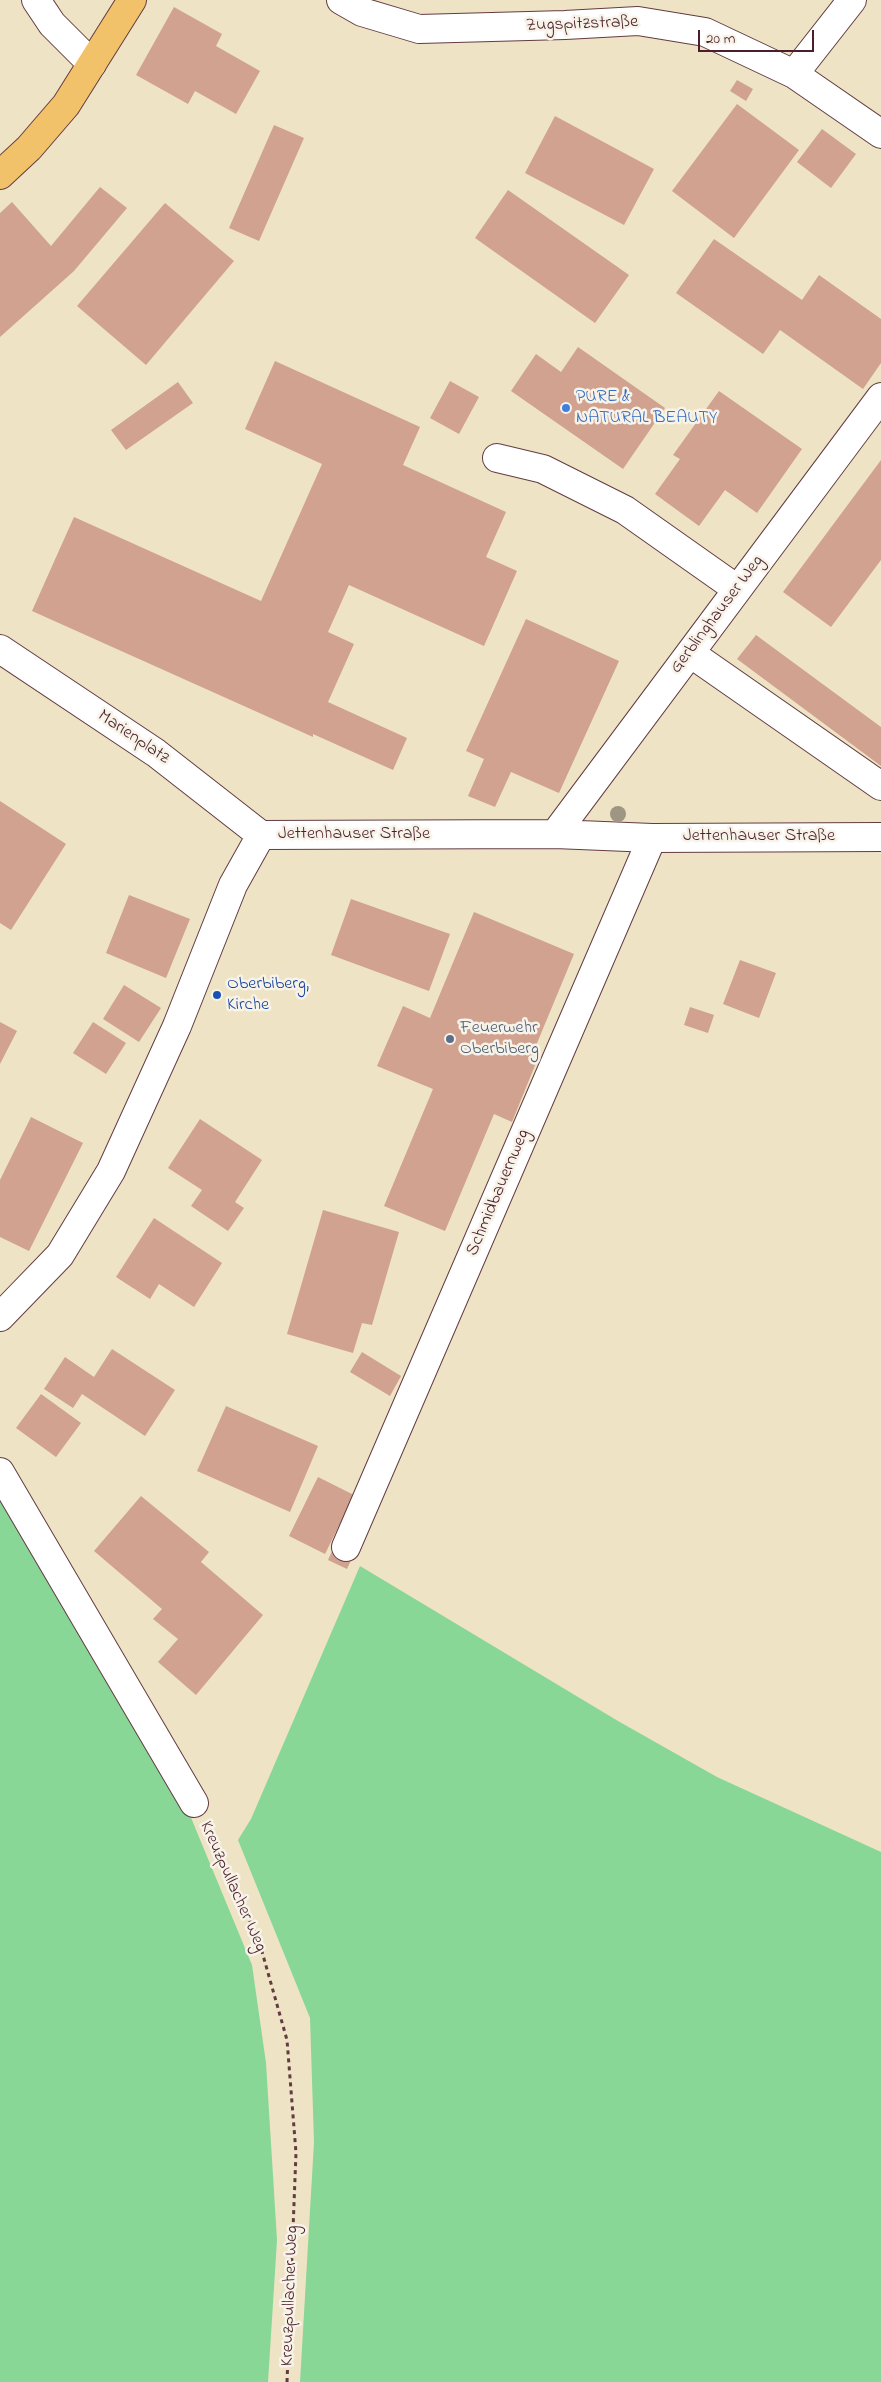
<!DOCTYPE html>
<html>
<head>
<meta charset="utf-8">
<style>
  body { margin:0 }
  #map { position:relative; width:881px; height:2382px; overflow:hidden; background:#eee3c5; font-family:"Indie Flower",sans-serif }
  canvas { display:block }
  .scale { position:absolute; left:698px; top:30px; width:116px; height:22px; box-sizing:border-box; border:2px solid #4a1f2b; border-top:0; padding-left:6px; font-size:15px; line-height:18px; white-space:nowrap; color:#4a1f2b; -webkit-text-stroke:4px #f7f3e8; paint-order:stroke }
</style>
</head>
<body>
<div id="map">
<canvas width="881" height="2382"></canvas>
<div class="scale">20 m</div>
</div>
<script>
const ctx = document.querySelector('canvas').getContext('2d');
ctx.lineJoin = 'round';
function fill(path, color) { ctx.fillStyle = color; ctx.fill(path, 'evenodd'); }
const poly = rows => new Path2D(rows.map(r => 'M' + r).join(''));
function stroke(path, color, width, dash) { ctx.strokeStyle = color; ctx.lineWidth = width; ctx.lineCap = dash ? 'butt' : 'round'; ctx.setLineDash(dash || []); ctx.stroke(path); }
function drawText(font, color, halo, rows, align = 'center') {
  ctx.font = font + ' "Indie Flower",sans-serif'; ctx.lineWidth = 5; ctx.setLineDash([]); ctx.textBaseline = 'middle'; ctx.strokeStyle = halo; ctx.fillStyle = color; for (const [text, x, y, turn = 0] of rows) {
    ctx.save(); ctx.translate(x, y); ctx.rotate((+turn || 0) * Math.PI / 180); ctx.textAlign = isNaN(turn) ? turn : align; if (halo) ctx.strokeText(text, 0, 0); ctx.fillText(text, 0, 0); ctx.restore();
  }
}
fill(poly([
  [0,1496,187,1808,252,1965,266,2063,277,2240,268,2382,0,2382],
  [360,1566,618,1721,717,1777,881,1852,881,2382,300,2382,314,2142,310,2018,238,1840,251,1819]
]), '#88d796');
fill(poly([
  [174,7,222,34,216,46,260,71,236,114,195,91,188,104,136,75],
  [737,80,753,89,746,101,730,91],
  [737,104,799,150,734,238,672,191],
  [555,116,654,169,624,225,525,173],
  [274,125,304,138,259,241,229,228],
  [822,129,856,154,831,188,797,162],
  [100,187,127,208,74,271,0,337,0,213,12,202,51,246],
  [508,190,629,275,595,323,475,238],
  [165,203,234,261,146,365,77,306],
  [714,239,802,300,819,275,881,319,881,363,863,389,780,330,763,354,676,293],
  [578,347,665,408,623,469,511,391,536,354,561,372],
  [275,361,420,427,403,465,506,512,486,557,517,571,484,646,349,585,328,632,354,644,328,702,407,738,393,770,313,734,313,737,32,611,74,517,261,601,322,464,245,429],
  [450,381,479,397,459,434,430,418],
  [178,382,193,403,126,450,111,430],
  [719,391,802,449,757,513,725,490,699,526,655,494,680,459,673,455],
  [881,460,881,560,831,627,783,592],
  [526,619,619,661,559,793,511,772,495,807,468,796,484,759,466,751],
  [756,635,881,727,881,766,737,659],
  [0,801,66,844,11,930,0,923],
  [129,895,190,919,166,978,106,953],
  [351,899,450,934,429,991,331,955],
  [474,912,574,954,530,1060,536,1063,512,1122,494,1114,445,1231,384,1206,433,1089,377,1066,403,1006,430,1018],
  [740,960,776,973,759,1018,723,1004],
  [124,985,161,1008,139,1042,103,1019],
  [690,1007,714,1015,708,1033,684,1025],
  [0,1022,17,1031,0,1064],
  [93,1022,126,1043,106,1074,73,1053],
  [31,1117,83,1143,29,1251,0,1237,0,1180],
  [200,1119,262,1160,235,1202,244,1208,228,1231,191,1206,202,1190,168,1168],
  [323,1210,399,1232,372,1325,362,1323,353,1353,287,1334],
  [154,1218,222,1263,194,1307,159,1284,150,1299,116,1277],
  [112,1349,175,1390,145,1436,82,1394,73,1408,44,1389,65,1357,94,1377],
  [362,1352,401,1376,390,1396,350,1372],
  [41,1394,81,1423,56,1457,16,1428],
  [226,1406,318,1446,290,1512,197,1471],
  [318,1477,354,1495,325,1554,289,1536],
  [141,1496,209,1552,201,1562,263,1615,196,1695,158,1662,178,1639,153,1619,162,1609,94,1551],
  [333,1549,352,1558,347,1569,328,1560]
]), '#d0a28f');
const minor = poly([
  [36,0,52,24,92,64],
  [341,0,362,12,419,29,565,25,638,21,705,32,794,74,881,134],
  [794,74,852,0],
  [497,458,543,469,625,510,737,589],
  [0,649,156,753,261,835],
  [690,653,881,786],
  [555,834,881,397],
  [261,835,555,834,652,838,881,837],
  [0,1317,60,1255,111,1171,177,1026,233,885,261,835],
  [0,1472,194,1803],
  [346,1547,652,838]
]);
const major = poly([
  [0,175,29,148,66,105,132,0]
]);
stroke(minor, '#633c42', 30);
stroke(major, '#633c42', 30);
stroke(poly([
  [210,1833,259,1941,287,2040,296,2153,287,2382]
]), '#633c42', 3, [4, 4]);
stroke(minor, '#fff', 28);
stroke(major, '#f2c26a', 28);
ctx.fillStyle = '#9e9582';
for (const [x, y] of [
  [618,814]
]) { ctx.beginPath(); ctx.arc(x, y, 8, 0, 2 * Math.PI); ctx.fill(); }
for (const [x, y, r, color] of [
  [566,408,5,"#3f7fe0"],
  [217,995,5,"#1a4fb4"],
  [450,1039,5,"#5c6f8a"]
]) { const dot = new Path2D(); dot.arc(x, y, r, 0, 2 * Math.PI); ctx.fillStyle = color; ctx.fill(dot); stroke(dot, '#f7f3e8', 2); }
drawText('18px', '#4a1f2b', '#f7f3e8', [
  ["Zugspitzstraße",582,25,-2],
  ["Gerblinghauser Weg",718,615,-53],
  ["Marienplatz",133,738,34],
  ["Jettenhauser Straße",354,835],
  ["Jettenhauser Straße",759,837],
  ["Schmidbauernweg",499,1193,-67],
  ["Kreuzpullacher Weg",232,1887,66],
  ["Kreuzpullacher Weg",291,2296,-88]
]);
drawText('18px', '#366cbe', '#f7f3e8', [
  ["PURE &",576,398],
  ["NATURAL BEAUTY",576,419]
], 'left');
drawText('18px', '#164399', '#f7f3e8', [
  ["Oberbiberg,",227,985],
  ["Kirche",227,1006]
], 'left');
drawText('18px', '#4e5e75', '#f7f3e8', [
  ["Feuerwehr",460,1029],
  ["Oberbiberg",460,1050]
], 'left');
</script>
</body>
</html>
